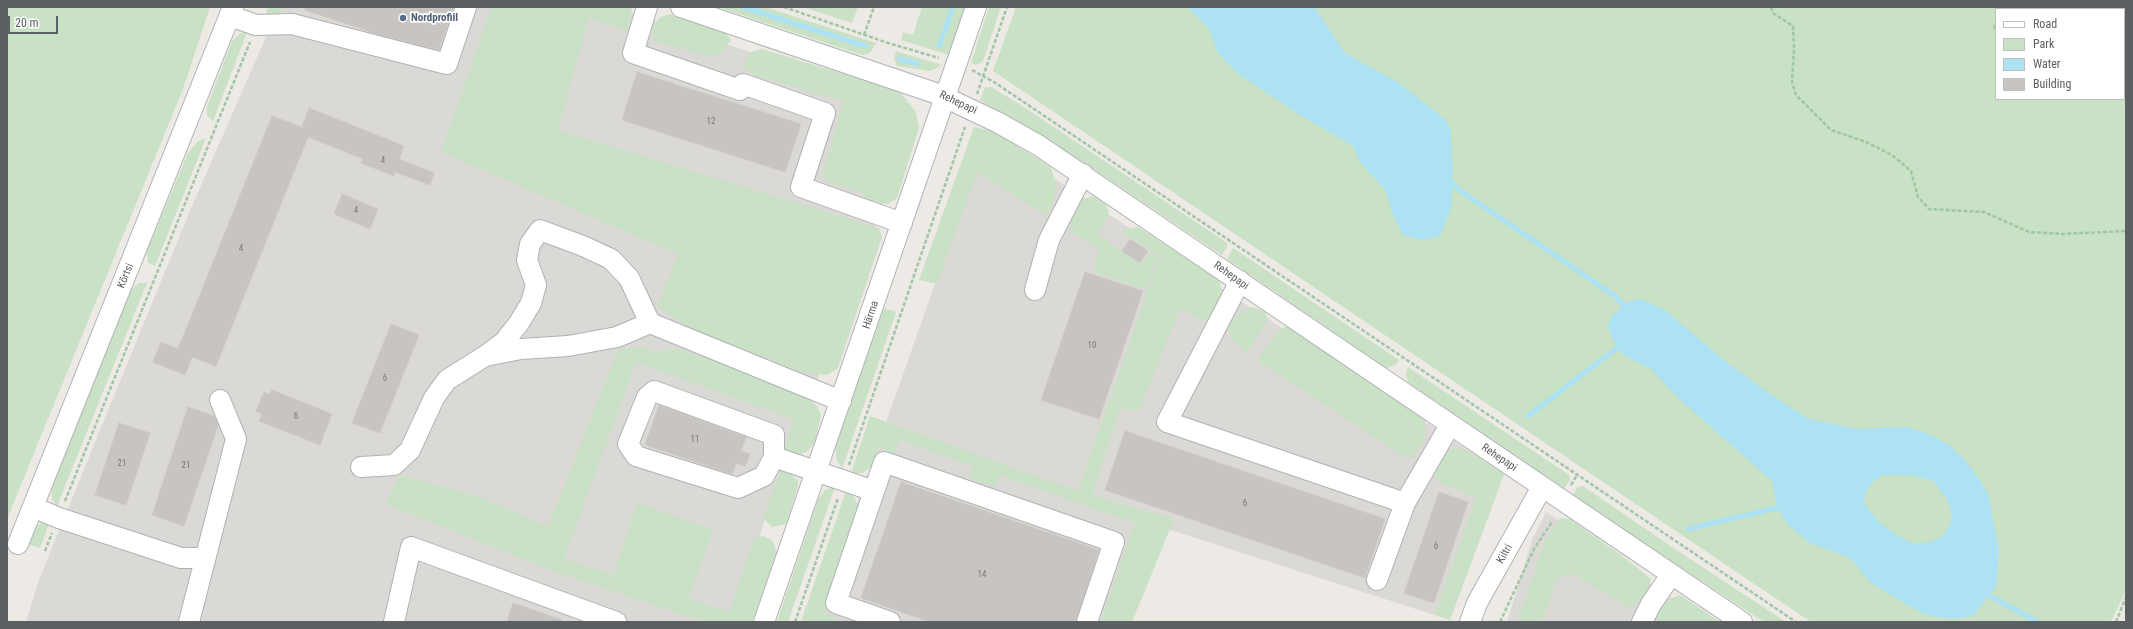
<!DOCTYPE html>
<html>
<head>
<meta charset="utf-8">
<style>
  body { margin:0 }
  #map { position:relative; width:2133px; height:629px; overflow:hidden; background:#ede9e4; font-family:"Roboto Condensed",sans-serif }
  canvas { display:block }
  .frame { position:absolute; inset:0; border:8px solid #5c6063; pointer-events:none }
  .legend { position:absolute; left:1995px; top:8px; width:130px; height:92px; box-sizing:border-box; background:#fff; border:1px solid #bebfc1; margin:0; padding:5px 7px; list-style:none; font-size:12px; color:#5c6063 }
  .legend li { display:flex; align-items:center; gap:8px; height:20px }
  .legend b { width:20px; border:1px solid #bebfc1 }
  .scale { position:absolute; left:8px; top:16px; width:50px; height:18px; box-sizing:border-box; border:2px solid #5c6063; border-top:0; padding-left:5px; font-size:12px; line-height:14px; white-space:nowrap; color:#5c6063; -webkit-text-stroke:3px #fff; paint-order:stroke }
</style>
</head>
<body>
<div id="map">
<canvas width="2133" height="629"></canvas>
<div class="frame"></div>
<ul class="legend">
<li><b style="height:5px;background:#fff"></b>Road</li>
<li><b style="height:11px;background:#c9e1c4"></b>Park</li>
<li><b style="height:11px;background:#ade2f4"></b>Water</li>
<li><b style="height:11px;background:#c8c4c1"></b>Building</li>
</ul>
<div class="scale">20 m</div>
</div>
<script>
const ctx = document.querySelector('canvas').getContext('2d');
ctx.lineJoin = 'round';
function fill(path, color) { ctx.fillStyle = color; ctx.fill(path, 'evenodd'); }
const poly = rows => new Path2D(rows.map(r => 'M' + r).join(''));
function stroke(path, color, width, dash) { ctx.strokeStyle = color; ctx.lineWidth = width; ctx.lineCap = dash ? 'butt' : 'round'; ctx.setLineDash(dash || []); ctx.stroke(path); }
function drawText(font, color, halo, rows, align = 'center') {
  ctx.font = font + ' "Roboto Condensed",sans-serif'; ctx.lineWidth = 3.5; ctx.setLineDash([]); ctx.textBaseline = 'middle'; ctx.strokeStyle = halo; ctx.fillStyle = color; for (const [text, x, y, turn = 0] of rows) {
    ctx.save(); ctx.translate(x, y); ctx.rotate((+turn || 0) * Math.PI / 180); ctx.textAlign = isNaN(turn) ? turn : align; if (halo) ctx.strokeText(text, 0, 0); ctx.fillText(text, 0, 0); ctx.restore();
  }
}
fill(poly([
  [279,7,613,7,900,101,912,126,762,528,733,622,26,622,39,580,100,430,192,206],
  [2088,7,2126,7,2126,50,2124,51,2124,9,2088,9],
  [988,135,1504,474,1450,620,1171,530,1161,534,1129,622,815,622],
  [1546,512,1707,622,1507,622,1532,540]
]), '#dbd9d6');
fill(poly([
  [7,7,210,7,183,89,7,519],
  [268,7,282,7,278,17,265,19],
  [492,7,630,7,632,9,627,31,589,17,558,130,879,228,882,237,838,368,827,375,803,372,692,329,657,307,678,254,441,152],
  [718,7,765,7,876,43,870,53,862,55],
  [803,7,858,7,852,23],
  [922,7,965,7,949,55,901,40,903,32,913,35],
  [989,7,1001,7,983,61,977,65,971,63],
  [1016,7,2088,7,2088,9,1996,9,1996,99,2124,99,2124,51,2126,50,2126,590,2111,622,1811,622,993,71],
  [669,14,726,33,731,40,723,52,712,57,654,41,652,29,659,18],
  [248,30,213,121,207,115,207,107,232,41,239,34],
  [762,49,899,91,916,112,919,128,897,198,888,204,865,199,862,193,826,181,823,174,844,101,750,74,744,65,750,52],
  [896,51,942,65,930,71,897,66,894,59],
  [985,87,991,87,1021,105,1227,243,1227,247,1222,255,1086,164,980,100],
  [974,127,995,132,1051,167,1057,187,1055,197,1047,216,977,172,937,284,919,280],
  [206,138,155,266,148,263,147,251,188,153,198,141],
  [1093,196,1105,204,1109,211,1105,222,1097,234,1141,265,1150,252,1157,257,1146,290,1094,272,1099,249,1070,231,1068,220,1078,201],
  [1138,227,1220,281,1222,300,1211,319,1204,321,1180,309,1139,411,1120,409,1092,495,1174,519,1132,622,1101,622,1135,523,999,475,995,487,969,478,973,466,900,440,895,454,879,447,872,466,863,473,851,473,870,416,1078,491,1160,256,1120,232],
  [1233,248,1399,360,1395,365,1386,368,1227,259],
  [139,283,147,283,57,506,52,500,51,485,131,290],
  [1253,307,1265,312,1268,319,1247,353,1232,340,1228,328,1235,316],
  [884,308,896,312,842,469,836,458,836,445],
  [1288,325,1425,419,1425,440,1412,458,1403,456,1257,360,1279,331],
  [641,347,656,351,682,349,799,392,817,406,821,415,815,442,808,451,799,455,784,451,794,419,636,362,564,559,730,612,754,538,763,536,772,540,775,547,776,555,752,622,706,622,554,571,385,504,400,475,480,497,548,527,618,350],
  [1408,367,1569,475,1570,480,1563,490,1408,382,1406,373],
  [1456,447,1471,453,1504,474,1450,620,1435,615,1476,498,1438,481,1432,471,1442,454],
  [781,470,790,474,798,481,798,487,786,524,772,527,763,518],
  [1583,486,1669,545,1786,622,1764,622,1572,496,1578,487],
  [835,487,788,622,777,622,818,500,825,490],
  [846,491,853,496,859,506,824,613,835,616,833,622,801,622],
  [637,503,713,530,689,598,614,574],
  [1560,518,1570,519,1625,558,1651,579,1646,596,1635,605,1628,607,1571,573,1556,580,1542,622,1518,622,1545,541],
  [41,523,49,524,40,548,28,544,33,529],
  [1680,595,1720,622,1658,622,1657,617,1661,607,1668,600]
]), '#c9e1c4');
fill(poly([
  [1187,7,1314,7,1345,53,1399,83,1446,120,1450,128,1453,171,1451,208,1440,236,1422,240,1403,235,1392,213,1386,191,1360,162,1353,146,1297,113,1237,73,1218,53,1209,29],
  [1640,299,1665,310,1725,361,1770,394,1809,419,1856,429,1907,427,1931,435,1949,445,1964,459,1977,476,1988,494,1999,550,1996,587,1973,616,1953,619,1930,616,1914,609,1871,583,1850,558,1810,543,1788,525,1777,507,1772,481,1678,398,1651,369,1632,360,1618,350,1612,338,1608,325,1612,316,1621,308,1627,302],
  [1882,475,1910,475,1932,480,1947,499,1951,511,1951,523,1943,536,1931,542,1912,543,1896,535,1878,521,1865,505,1865,494,1870,485]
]), '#ade2f4');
stroke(poly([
  [743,7,865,46],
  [939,46,953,7],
  [900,59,918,64],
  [1447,179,1462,192,1615,296,1628,311],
  [1528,416,1622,344],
  [1688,529,1784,506],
  [1983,592,2038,622]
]), '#ade2f4', 5);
const building = poly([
  [305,7,454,7,439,50,383,36,305,10,305,7],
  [637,72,801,124,785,172,622,120,637,72],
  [309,108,404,146,399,159,434,173,430,185,395,172,394,176,361,163,363,159,308,137,216,366,192,357,185,375,153,362,161,342,178,349,272,116,302,127,309,108],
  [342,194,378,209,370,229,334,214,342,194],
  [1130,239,1148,251,1140,263,1122,251,1130,239],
  [1085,272,1143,291,1099,419,1041,400,1085,272],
  [391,324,419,335,380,433,352,423,391,324],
  [272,390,332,414,320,445,259,421,262,414,256,411,264,392,270,394,272,390],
  [659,405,746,437,741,451,750,454,745,466,736,463,732,474,645,445,659,405],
  [188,407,214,416,218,425,184,526,152,515,188,407],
  [119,423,150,433,126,505,95,495,119,423],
  [1125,431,1385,519,1365,578,1105,490,1125,431],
  [901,482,1099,550,1076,622,930,622,861,598,901,482],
  [1439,492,1468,502,1434,603,1404,593,1439,492],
  [513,603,562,620,562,622,507,622,513,603]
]);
fill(building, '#c8c4c1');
stroke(building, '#d0cac3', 1);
const minor = poly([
  [647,7,633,53,740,90,743,84,825,113,801,187,902,223],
  [681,7,938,94,997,122,1038,145,1742,622],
  [230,16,256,25,292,24,447,64,466,7],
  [1240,281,1167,422,1405,503,1377,580],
  [1035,290,1049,240,1083,174],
  [650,323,841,401],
  [774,457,764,476,738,488,636,456,628,444,647,397,654,391,774,435,774,457,874,491],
  [361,467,394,465,410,450,434,398,447,380,485,356,521,349,568,346,617,337,650,323,629,278,611,259,583,246,540,230,530,244,527,260,536,285,531,303,519,323,504,342,485,356],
  [1405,503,1450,425],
  [33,507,59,518,181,558,205,558],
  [18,544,233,7],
  [189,622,236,439,220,400],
  [394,622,411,547,616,622],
  [764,622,976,7],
  [890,622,836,603,884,462,1114,542,1087,622],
  [1470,622,1477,603,1542,487],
  [1642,622,1651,604,1671,575]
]);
stroke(minor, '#afb2b5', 22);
stroke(poly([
  [784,7,888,43,939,58],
  [1771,7,1773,13,1793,26,1794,48,1792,82,1796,95,1831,130,1866,142,1892,155,1911,171,1918,197,1929,209,1984,212,2029,232,2063,234,2126,231],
  [2000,9,2001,7],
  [1994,29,1996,22],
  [864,35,874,7],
  [972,70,994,82,1796,622],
  [977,94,1007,7],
  [849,465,965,127],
  [1571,485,1577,475],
  [65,501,250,42],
  [45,551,52,533],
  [795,622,838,498],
  [1500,622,1534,549,1552,522],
  [2116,622,2126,597]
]), '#a1c6a5', 2.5, [4, 2]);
stroke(minor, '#fff', 20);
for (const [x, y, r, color] of [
  [403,18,4,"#5c6f8a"]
]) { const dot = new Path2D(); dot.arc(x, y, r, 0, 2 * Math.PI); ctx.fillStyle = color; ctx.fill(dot); stroke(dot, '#fff', 1.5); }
drawText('9px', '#77797a', null, [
  ["12",711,122],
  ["4",383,161],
  ["4",356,211],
  ["4",241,249],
  ["10",1092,346],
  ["6",385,379],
  ["6",296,417],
  ["11",695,440],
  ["21",122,464],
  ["21",186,466],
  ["6",1245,504],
  ["6",1436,547],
  ["14",982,575]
]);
drawText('bold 11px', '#4e5e75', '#fff', [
  ["Nordprofiil",411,18]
], 'left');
drawText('11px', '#5c6063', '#fff', [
  ["Rehepapi",958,103,25],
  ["Kõrtsi",126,276,-68],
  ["Rehepapi",1231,276,35],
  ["Härma",871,315,-71],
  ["Rehepapi",1499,458,34],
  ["Kiltri",1505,554,-61]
]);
</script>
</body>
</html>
